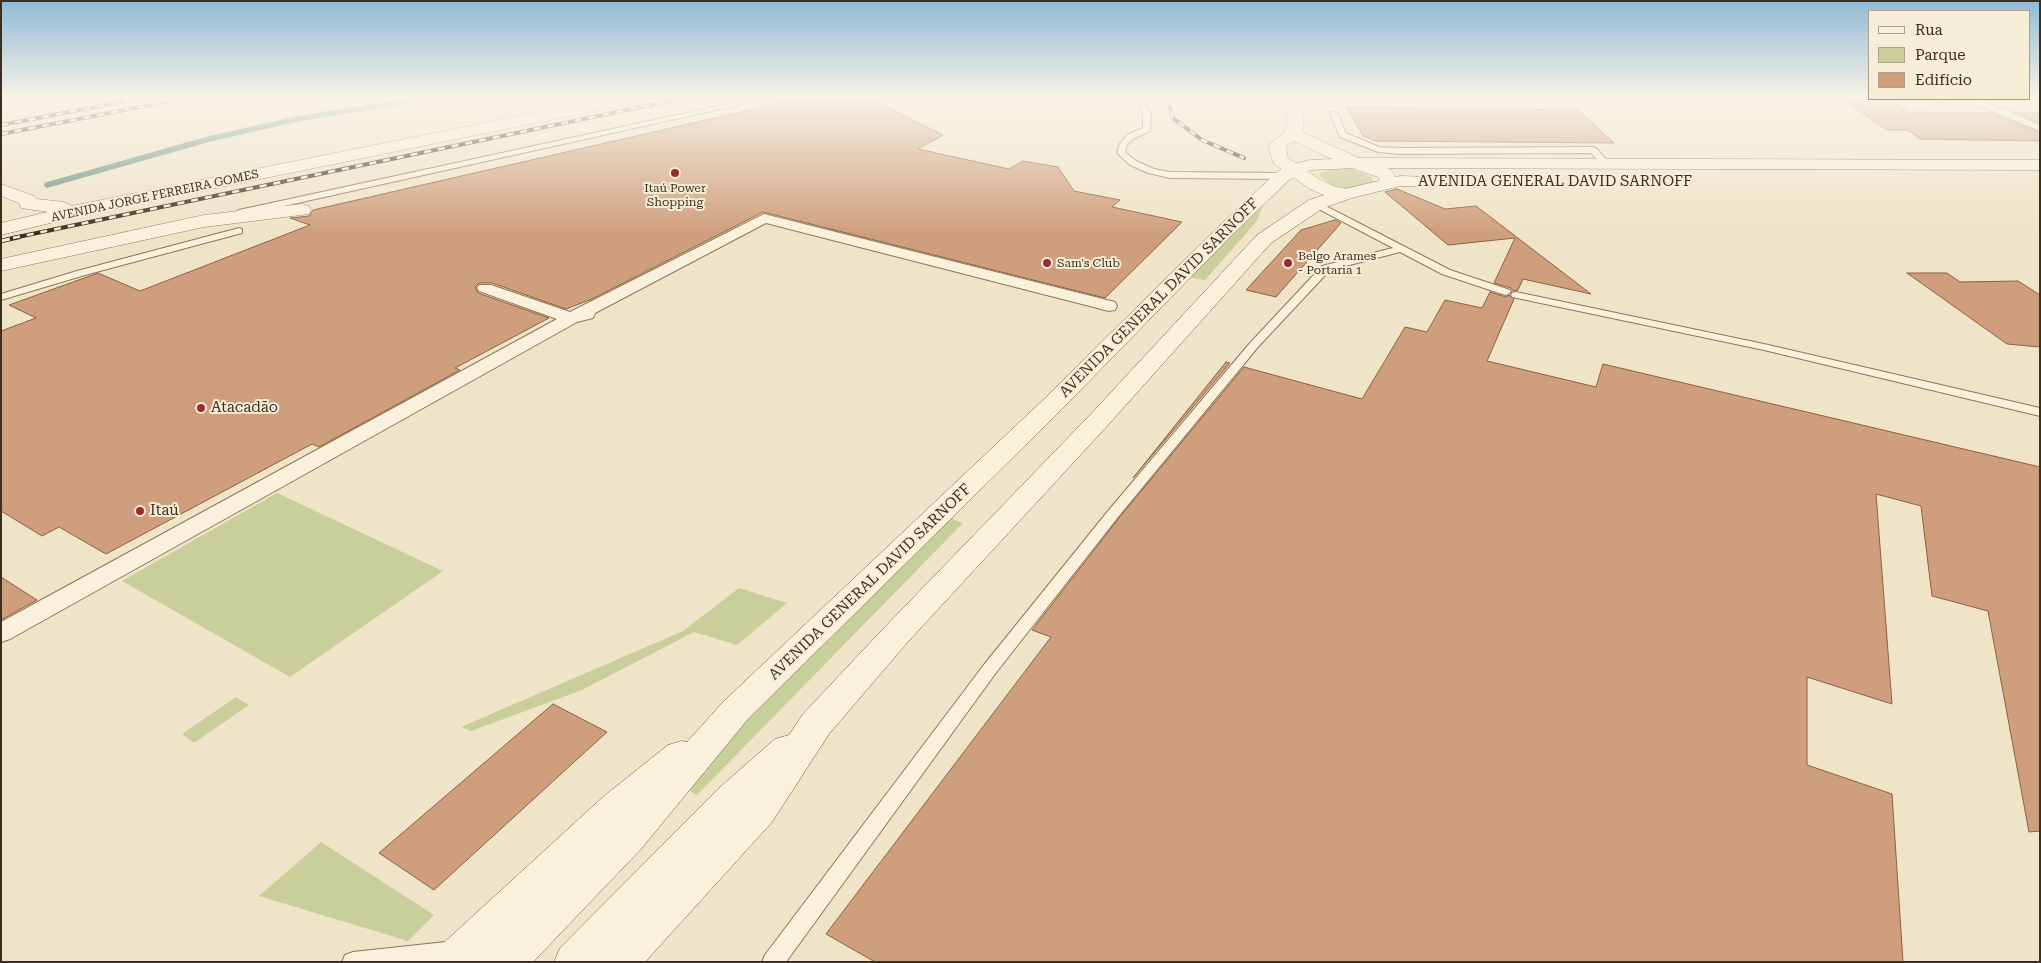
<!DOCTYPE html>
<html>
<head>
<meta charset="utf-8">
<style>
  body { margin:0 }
  #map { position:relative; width:2041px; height:963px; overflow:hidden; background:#f0e4c8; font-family:"Roboto Serif",serif }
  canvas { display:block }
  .frame { position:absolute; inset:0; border:2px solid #3d2e20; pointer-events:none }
  .legend { position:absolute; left:1868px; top:10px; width:162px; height:90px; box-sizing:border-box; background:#f7eed8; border:1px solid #ada18e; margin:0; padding:6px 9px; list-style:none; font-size:15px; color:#3d2e20 }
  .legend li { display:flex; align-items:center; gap:10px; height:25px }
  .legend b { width:25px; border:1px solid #ada18e }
</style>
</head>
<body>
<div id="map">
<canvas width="2041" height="963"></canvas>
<div class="frame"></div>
<ul class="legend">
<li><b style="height:6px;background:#faf1dc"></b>Rua</li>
<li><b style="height:14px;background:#c9cf9b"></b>Parque</li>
<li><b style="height:14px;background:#cf9f7d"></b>Edifício</li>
</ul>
</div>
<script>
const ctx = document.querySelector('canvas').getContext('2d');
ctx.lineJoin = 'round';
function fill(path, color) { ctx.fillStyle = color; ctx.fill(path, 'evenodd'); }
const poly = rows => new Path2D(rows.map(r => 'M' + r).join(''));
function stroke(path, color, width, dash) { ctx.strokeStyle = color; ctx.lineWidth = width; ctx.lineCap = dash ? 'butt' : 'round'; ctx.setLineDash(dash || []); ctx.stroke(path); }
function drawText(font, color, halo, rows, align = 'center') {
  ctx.font = font + ' "Roboto Serif",serif'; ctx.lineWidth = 4; ctx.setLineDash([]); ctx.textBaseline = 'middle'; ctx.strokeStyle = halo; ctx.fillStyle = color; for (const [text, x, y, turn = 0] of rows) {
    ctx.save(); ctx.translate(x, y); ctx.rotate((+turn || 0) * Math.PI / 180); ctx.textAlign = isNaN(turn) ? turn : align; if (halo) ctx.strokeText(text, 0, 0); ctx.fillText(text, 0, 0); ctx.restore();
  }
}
fill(poly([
  [1335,169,1352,169,1363,173,1372,177,1373,182,1364,187,1349,189,1331,185,1319,176,1321,172],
  [1263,206,1257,221,1205,280,1187,277],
  [277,493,443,571,290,677,122,581],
  [947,517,963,523,697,795,687,789,705,763],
  [739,588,787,603,737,645,694,632,582,690,471,731,461,727,683,631],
  [236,697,249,705,194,743,182,734],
  [321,842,434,915,408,941,259,896]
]), '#c9cf9b');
stroke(poly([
  [47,185,209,139,301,118,427,98]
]), '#6f938a', 5.5);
const building = poly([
  [802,98,869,98,943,135,918,149,1009,169,1023,161,1058,167,1074,191,1120,200,1112,207,1182,222,1105,298,763,212,592,299,566,309,492,283,479,283,475,287,478,293,549,318,455,368,460,370,319,447,312,444,106,554,59,527,42,536,1,511,1,331,36,318,9,305,98,273,140,291,310,225,290,218,309,216,313,210,802,98],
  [1842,99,1887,99,1909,112,1991,113,2040,133,2040,141,1921,139,1907,130,1887,130,1842,99],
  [1346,107,1578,110,1614,143,1376,141,1363,136,1346,107],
  [2018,113,2040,113,2040,124,2018,113],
  [1397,189,1445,209,1476,206,1591,294,1523,279,1518,290,1513,291,1511,288,1494,283,1515,238,1448,245,1385,192,1397,189],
  [1335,220,1341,223,1276,297,1246,290,1301,230,1335,220],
  [1907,273,1947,273,1960,282,2018,281,2040,295,2040,347,2007,344,1907,273],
  [1490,292,1506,297,1509,295,1514,299,1487,361,1596,387,1603,364,2040,467,2040,831,2029,832,1988,611,1932,596,1921,506,1876,494,1892,704,1807,677,1807,765,1892,794,1903,962,875,962,826,934,1051,637,1032,630,1119,518,1244,367,1362,399,1405,327,1427,332,1445,300,1482,308,1490,292],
  [1226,362,1230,363,1133,478,1226,362],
  [1,577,37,600,1,620,1,577],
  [553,704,607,732,434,890,379,853,553,704]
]);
fill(building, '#cf9f7d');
stroke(building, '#8d5f41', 1);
const service = poly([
  [755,98,770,98,239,216,234,213,239,210,755,98],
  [1135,98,1143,98,1151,114,1150,131,1133,139,1127,145,1125,152,1136,161,1154,169,1170,172,1283,173,1287,176,1283,179,1170,178,1148,173,1130,165,1117,153,1119,145,1127,135,1143,128,1143,114,1135,98],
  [1929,99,1950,99,1986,103,2007,110,2040,126,2040,131,1982,107,1933,101,1929,99],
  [1331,112,1337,112,1346,133,1379,147,1400,148,1593,147,1596,148,1610,164,1603,166,1591,153,1400,154,1378,152,1340,137,1330,114,1331,112],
  [1316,201,1450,270,1510,290,1511,292,1506,295,1502,294,1442,274,1400,252,1330,270,1258,347,1118,517,995,674,786,962,762,962,765,955,983,666,1108,511,1250,343,1322,266,1393,248,1313,206,1311,204,1316,201],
  [239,228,242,229,242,233,85,275,1,300,1,294,77,271,239,228],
  [1516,292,1764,344,2040,408,2040,416,1764,350,1512,297,1511,295,1512,293,1516,292],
  [455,941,463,944,466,951,463,958,455,961,342,962,345,955,353,952,455,941]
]);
const pedestrian = poly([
  [764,214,1115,302,1117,306,1115,310,1109,311,766,223,595,313,593,318,577,322,10,639,1,642,1,622,557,319,479,291,477,288,479,285,491,285,570,312,764,214]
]);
const minor = poly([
  [609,98,640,98,638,101,633,103,79,216,1,235,1,223,48,212,21,208,19,203,1,196,1,184,34,196,37,199,64,202,72,206,609,98],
  [1276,98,1291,98,1302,113,1304,120,1302,132,1361,159,1390,169,1397,179,1394,187,1388,188,1382,187,1378,177,1349,167,1294,141,1286,146,1288,158,1322,181,1336,187,1352,190,1355,194,1352,198,1346,199,1326,196,1310,189,1274,164,1269,150,1270,144,1285,132,1288,120,1286,113,1276,98],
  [302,204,309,206,311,210,309,214,204,227,1,271,1,259,204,215,302,204]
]);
const secondary = poly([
  [1355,158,2040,160,2040,170,1355,168,1311,170,1301,173,1289,180,1233,234,1061,410,748,719,641,849,533,962,432,962,438,948,603,797,668,745,681,741,687,742,724,701,1043,400,1219,226,1277,172,1289,165,1310,160,1355,158],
  [1400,176,1433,177,1439,178,1442,182,1439,186,1433,187,1400,186,1352,198,1323,208,1271,243,1108,425,906,644,829,734,772,822,645,962,554,962,560,948,719,788,775,739,789,735,803,714,884,628,1090,415,1257,235,1309,200,1340,190,1400,176]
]);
stroke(service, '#8d765c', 2);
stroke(pedestrian, '#8d765c', 2);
stroke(minor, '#8d765c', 1);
stroke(secondary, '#6f573f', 1);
fill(service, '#faf1dc');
fill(pedestrian, '#faf1dc');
fill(minor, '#faf1dc');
fill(secondary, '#faf1dc');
const railFar1 = poly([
  [1167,98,1173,118,1202,140,1244,158],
  [1,125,142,98],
  [1,134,187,98],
  [13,238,684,98]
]);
const rail = poly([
  [1,241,19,237]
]);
stroke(railFar1, '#3d2e20', 4);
stroke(rail, '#3d2e20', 4.5);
stroke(railFar1, '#f7eed8', 2.5, [7]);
stroke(rail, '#f7eed8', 3, [9]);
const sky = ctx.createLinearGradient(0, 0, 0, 233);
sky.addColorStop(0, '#8fbad6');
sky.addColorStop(0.42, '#f8f3e6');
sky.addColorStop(1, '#f8f3e600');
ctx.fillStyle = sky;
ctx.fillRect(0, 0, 2041, 233);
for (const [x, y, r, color] of [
  [675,173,5,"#9e2a2b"],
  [1047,263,5,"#9e2a2b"],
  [1288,263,5,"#9e2a2b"],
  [201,408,5,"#9e2a2b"],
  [140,511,5,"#9e2a2b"]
]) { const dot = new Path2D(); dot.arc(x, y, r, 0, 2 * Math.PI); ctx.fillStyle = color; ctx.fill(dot); stroke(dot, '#f7eed8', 2); }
drawText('12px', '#3d2e20', '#f7eed8', [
  ["Itaú Power",675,188,"center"],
  ["Shopping",675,202,"center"],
  ["Belgo Arames",1298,256],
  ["- Portaria 1",1298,270],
  ["Sam's Club",1057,263]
], 'left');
drawText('12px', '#3d2e20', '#f7eed8', [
  ["AVENIDA JORGE FERREIRA GOMES",155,196,-12]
]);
drawText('15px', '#3d2e20', '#f7eed8', [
  ["AVENIDA GENERAL DAVID SARNOFF",1555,182],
  ["AVENIDA GENERAL DAVID SARNOFF",1159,298,-45],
  ["AVENIDA GENERAL DAVID SARNOFF",870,582,-44]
]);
drawText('15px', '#3d2e20', '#f7eed8', [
  ["Atacadão",211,408],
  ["Itaú",150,511]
], 'left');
</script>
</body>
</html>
